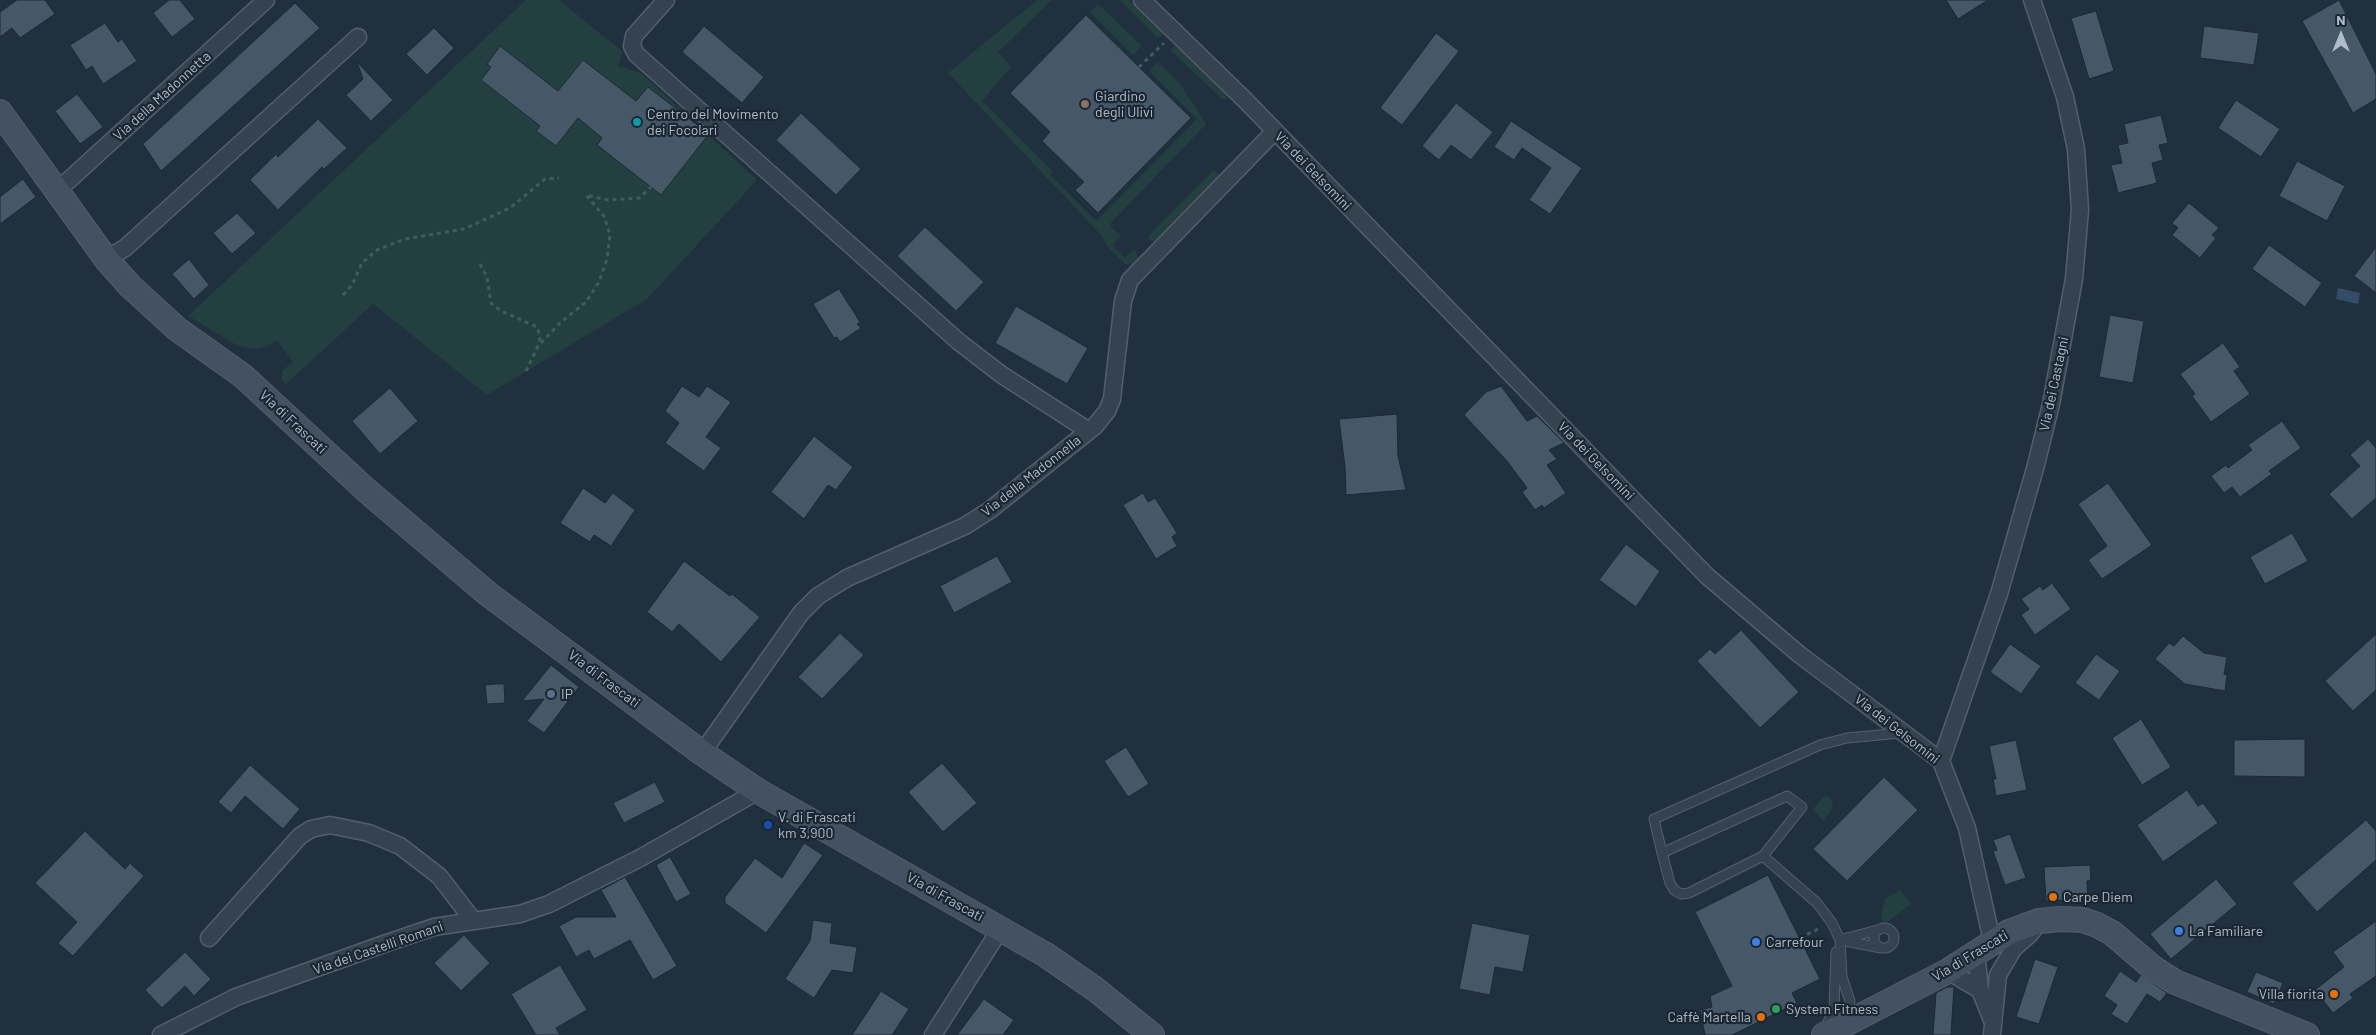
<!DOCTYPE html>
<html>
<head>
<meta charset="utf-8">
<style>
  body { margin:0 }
  #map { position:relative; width:2376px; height:1035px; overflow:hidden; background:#21303f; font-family:Barlow,sans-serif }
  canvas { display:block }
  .north { position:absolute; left:2316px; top:10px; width:50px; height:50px; -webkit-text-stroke:4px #1a2733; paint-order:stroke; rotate:0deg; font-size:14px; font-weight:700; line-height:20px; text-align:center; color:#b1bcca }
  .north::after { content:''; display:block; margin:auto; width:18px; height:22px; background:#b1bcca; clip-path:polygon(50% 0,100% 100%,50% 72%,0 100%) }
</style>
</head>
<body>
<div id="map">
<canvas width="2376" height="1035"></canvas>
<div class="north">N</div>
</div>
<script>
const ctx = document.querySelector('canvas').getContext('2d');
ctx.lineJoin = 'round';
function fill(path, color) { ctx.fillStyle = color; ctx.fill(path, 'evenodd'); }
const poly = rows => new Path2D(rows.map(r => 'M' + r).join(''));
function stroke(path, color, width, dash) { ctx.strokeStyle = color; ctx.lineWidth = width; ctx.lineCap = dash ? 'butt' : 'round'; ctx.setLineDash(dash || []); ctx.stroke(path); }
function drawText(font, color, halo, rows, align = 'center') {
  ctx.font = font + ' Barlow,sans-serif'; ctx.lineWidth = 4.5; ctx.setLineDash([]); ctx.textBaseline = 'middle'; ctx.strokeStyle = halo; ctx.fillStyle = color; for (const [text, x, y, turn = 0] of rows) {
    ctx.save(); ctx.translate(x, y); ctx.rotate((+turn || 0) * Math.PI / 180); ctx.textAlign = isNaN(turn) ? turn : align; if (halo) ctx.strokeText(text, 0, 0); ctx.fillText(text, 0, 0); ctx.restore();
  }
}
fill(poly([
  [526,0,559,0,623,52,618,66,641,73,757,180,647,299,487,395,373,304,286,384,282,380,282,371,293,362,277,340,269,346,254,349,238,346,188,316],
  [1037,0,1052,0,998,52,1011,67,982,101,1053,172,1050,175,1096,221,1197,119,1149,71,1158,62,1180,84,1206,124,1109,225,1121,236,1112,246,1125,258,1134,249,1136,251,1138,259,1132,266,1129,263,1126,265,1108,247,1100,234,948,73],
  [1120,0,1129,0,1164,34,1158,38],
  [1098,4,1142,46,1133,55,1090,12],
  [1175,45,1226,94,1226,99,1222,99,1170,50],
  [1214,170,1220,175,1155,241,1149,240,1149,235],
  [1826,795,1831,800,1833,807,1824,821,1812,810],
  [1900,890,1911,904,1885,924,1881,917,1885,899]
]), '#233f40');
fill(poly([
  [2338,288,2360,293,2358,304,2336,299]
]), '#334d67');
const building = poly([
  [17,0,45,0,55,14,20,38,12,28,0,37,0,12,17,0],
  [169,0,180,0,195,19,172,37,153,13,169,0],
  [1946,0,1988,0,1958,19,1946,0],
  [2339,0,2376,74,2376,99,2353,113,2302,21,2339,0],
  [295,3,320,28,161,171,143,144,295,3],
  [2096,11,2114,71,2089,79,2071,18,2096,11],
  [1086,15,1191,118,1098,213,1075,190,1084,182,1042,141,1050,132,1010,93,1086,15],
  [105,23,118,42,122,39,137,61,103,84,92,66,86,70,70,45,105,23],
  [704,26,764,77,742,103,682,52,704,26],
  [2204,26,2259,33,2254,65,2200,58,2204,26],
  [434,28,454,48,427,75,406,54,434,28],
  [1436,33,1459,51,1402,125,1380,108,1436,33],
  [500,46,558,91,583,60,636,101,648,87,709,134,661,195,597,145,602,138,578,118,556,146,536,131,540,126,481,80,491,67,487,64,500,46],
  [357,62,393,100,371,121,346,95,363,79,357,62],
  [77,94,103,127,80,144,55,111,77,94],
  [2236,100,2280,129,2261,157,2218,128,2236,100],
  [1456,103,1493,132,1471,160,1451,145,1439,160,1422,146,1456,103],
  [801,113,861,169,836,195,776,140,801,113],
  [2161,115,2168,143,2159,145,2163,160,2152,163,2157,183,2118,193,2111,165,2122,163,2118,145,2128,143,2124,124,2161,115],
  [318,119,347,148,324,169,322,167,278,210,250,180,276,154,278,157,318,119],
  [1511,121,1582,168,1550,214,1529,200,1551,168,1522,148,1514,160,1494,147,1511,121],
  [2297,161,2345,186,2327,221,2279,196,2297,161],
  [23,179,36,197,0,224,0,197,23,179],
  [2189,203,2219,228,2212,235,2216,238,2200,258,2172,235,2178,228,2172,223,2189,203],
  [237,213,256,233,232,254,213,233,237,213],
  [925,227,984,282,956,311,897,256,925,227],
  [2269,245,2322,283,2305,307,2252,269,2269,245],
  [2376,247,2376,293,2354,276,2376,247],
  [189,259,209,285,194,299,172,274,189,259],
  [839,289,860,322,857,324,861,328,840,342,837,337,834,338,813,304,839,289],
  [1016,306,1088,348,1067,384,995,343,1016,306],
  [2110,315,2144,321,2133,383,2099,377,2110,315],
  [2223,343,2240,367,2234,371,2250,394,2211,422,2192,396,2195,394,2180,374,2223,343],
  [682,386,699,397,707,386,731,402,706,437,721,448,704,471,665,443,679,423,665,411,682,386],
  [1501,386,1527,421,1537,416,1564,443,1549,450,1557,459,1547,465,1566,493,1544,508,1542,505,1535,510,1522,492,1527,488,1507,461,1464,415,1486,392,1501,386],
  [390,388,418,421,380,454,352,421,390,388],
  [1397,414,1398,456,1406,490,1346,495,1345,467,1339,419,1397,414],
  [2282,421,2301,448,2269,471,2272,474,2240,497,2232,487,2224,493,2211,476,2226,465,2228,468,2252,450,2248,445,2282,421],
  [814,436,853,467,836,490,828,485,804,519,771,492,814,436],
  [2368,439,2376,448,2376,498,2352,519,2329,494,2360,466,2350,455,2368,439],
  [2108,483,2152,545,2102,579,2088,560,2107,546,2078,504,2108,483],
  [583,488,605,503,613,493,635,510,611,546,594,535,590,542,560,523,583,488],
  [1143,493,1148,502,1155,498,1177,533,1172,537,1177,546,1156,559,1123,505,1143,493],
  [2292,533,2308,561,2265,584,2250,557,2292,533],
  [1626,544,1660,571,1636,607,1599,580,1626,544],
  [997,556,1012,582,954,613,940,586,997,556],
  [684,561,730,596,732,594,760,617,721,662,679,624,672,632,647,612,684,561],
  [2052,583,2071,609,2035,635,2021,615,2029,609,2021,599,2040,586,2043,590,2052,583],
  [1741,630,1799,692,1760,728,1697,661,1710,649,1715,654,1741,630],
  [840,633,864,655,822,699,798,677,840,633],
  [2376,634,2376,690,2353,711,2325,681,2376,634],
  [2183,636,2204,653,2227,657,2224,674,2227,675,2225,691,2185,684,2155,659,2169,643,2174,646,2183,636],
  [2010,644,2041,666,2021,694,1990,672,2010,644],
  [2096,654,2120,671,2099,700,2075,683,2096,654],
  [551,665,579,687,544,733,527,721,544,699,522,701,551,665],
  [494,684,504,684,505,703,487,704,485,685,494,684],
  [2141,719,2171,767,2142,785,2112,738,2141,719],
  [2305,739,2305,777,2234,776,2234,740,2305,739],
  [2016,740,2027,790,1996,796,1993,779,1996,779,1989,746,2016,740],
  [1126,747,1149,784,1128,797,1104,761,1126,747],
  [942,763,977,803,943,832,908,792,942,763],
  [250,765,300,809,283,829,245,796,231,813,218,802,250,765],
  [1884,777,1918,810,1847,881,1813,849,1884,777],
  [655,782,665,802,624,823,613,803,655,782],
  [2187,790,2198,806,2203,803,2218,823,2163,862,2137,825,2187,790],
  [2366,820,2376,831,2376,860,2317,912,2292,883,2366,820],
  [85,831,125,869,130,863,144,876,73,956,58,943,77,922,35,883,85,831],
  [2010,834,2026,878,2005,885,1993,851,1997,850,1993,840,2010,834],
  [804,843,823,855,766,933,725,903,725,897,755,858,782,878,804,843],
  [670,857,691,894,676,902,656,865,670,857],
  [2090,865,2091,880,2087,881,2088,899,2046,901,2044,867,2090,865],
  [1768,875,1820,979,1792,993,1797,1003,1732,1035,1705,1035,1700,1010,1712,1007,1710,996,1732,986,1695,912,1768,875],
  [625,877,677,966,653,980,630,940,594,959,589,950,576,957,559,926,576,917,616,917,601,890,625,877],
  [2216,879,2237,904,2171,959,2150,934,2216,879],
  [813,920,832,923,830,943,857,947,853,973,832,970,814,998,785,979,810,941,813,920],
  [2376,921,2376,976,2350,994,2353,998,2333,1013,2315,990,2344,967,2333,952,2376,921],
  [1472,923,1530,935,1523,972,1495,967,1490,995,1459,989,1472,923],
  [464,935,490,963,461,991,434,963,464,935],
  [185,952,211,979,194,996,185,986,162,1008,145,990,185,952],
  [2035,959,2058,967,2039,1024,2016,1017,2035,959],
  [560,965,587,1010,556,1028,560,1035,536,1035,511,994,560,965],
  [2120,971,2136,982,2141,975,2167,993,2160,1002,2147,994,2127,1024,2111,1014,2117,1005,2104,996,2120,971],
  [2256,972,2283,983,2274,1004,2247,992,2256,972],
  [1947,987,1954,987,1951,1035,1933,1035,1936,993,1947,987],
  [881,991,909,1009,892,1035,852,1035,881,991],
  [984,999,1014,1020,1003,1035,957,1035,984,999]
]);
fill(building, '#465768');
stroke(building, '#1c2935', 1);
const lane = poly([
  [1662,853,1787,796,1802,807,1763,856,1689,893,1681,894,1674,890,1670,883,1662,853,1654,819,1820,745,1847,738,1901,733],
  [1763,856,1817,903,1832,923,1840,940,1842,977,1850,1001,1849,1017],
  '1874 938a10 10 0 1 1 20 0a10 10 0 1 1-20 0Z',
  [1843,939,1878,930],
  [1840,940,1881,948],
  [1826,1027,1834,1008,1836,952]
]);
const street = poly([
  [666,0,634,36,632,46,636,54,959,342,1002,375,1089,431],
  [1142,0,1245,100,1707,576,1800,655,1941,761,1967,828,1992,941],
  [57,191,266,0],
  [106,259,125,248,358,37],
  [702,753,801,613,818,596,847,578,965,526,990,510,1095,426,1107,411,1112,399,1123,301,1130,280,1274,132],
  [1941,761,1999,594,2036,465,2051,404,2074,279,2080,210,2076,149,2065,97,2032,0],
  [209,938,300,836,311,829,330,825,369,833,400,846,439,876,473,920],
  [1976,952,1980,990,1992,1020],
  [1948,971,1980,990],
  [161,1035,236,997,381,945,434,927,520,914,549,904,642,857,758,791],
  [933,1035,1001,928],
  [1992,1035,1998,975,2014,948,2030,934,2039,922]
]);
const secondary = poly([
  [0,112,106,259,130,286,177,329,243,376,366,490,488,594,702,753,758,791,1046,955,1095,989,1152,1035],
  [1824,1035,1948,971,2009,932,2039,921,2061,919,2083,920,2097,925,2112,933,2153,968,2175,982,2307,1035]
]);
stroke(lane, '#535f6c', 11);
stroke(street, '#535f6c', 19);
stroke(secondary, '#535f6c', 26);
stroke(poly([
  [1139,67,1164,43],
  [480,264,487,277,491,303,501,311,537,327,540,336,539,344],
  [343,295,352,285,362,263,377,250,405,239,464,229,510,208,545,179,559,178],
  [526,371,538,346,560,323,586,302,599,282,607,259,610,235,604,216,586,195,608,200,639,198,651,187],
  [1800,938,1820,928]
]), '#415c5d', 3, [4, 4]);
stroke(lane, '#35424f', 9);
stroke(street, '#35424f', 16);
stroke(secondary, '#435162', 24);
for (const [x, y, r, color] of [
  [1085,104,5,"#8d6e63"],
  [637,122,5,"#0f9aa8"],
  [551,694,5,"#5c6f8a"],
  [768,825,5,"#1a4fb4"],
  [2053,897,5,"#e8710a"],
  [2179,931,5,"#3f7fe0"],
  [1756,942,5,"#3f7fe0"],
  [2334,994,5,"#e8710a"],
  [1776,1009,5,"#2e9e5b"],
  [1761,1017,5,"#e8710a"]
]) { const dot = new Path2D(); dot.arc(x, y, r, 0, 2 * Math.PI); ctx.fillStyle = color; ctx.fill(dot); stroke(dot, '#1a2733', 2); }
drawText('14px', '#b1bcca', '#1a2733', [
  ["Via della Madonnetta",162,96,-42],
  ["Via dei Gelsomini",1313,171,46],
  ["Via dei Castagni",2054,384,-78],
  ["Via di Frascati",293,422,43],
  ["Via dei Gelsomini",1596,461,46],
  ["Via della Madonnella",1031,476,-38],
  ["Via di Frascati",604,679,37],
  ["Via dei Gelsomini",1897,729,38],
  ["Via di Frascati",945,897,29],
  ["Via dei Castelli Romani",378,948,-19],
  ["Via di Frascati",1970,956,-31]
]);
drawText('14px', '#b1bcca', '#1a2733', [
  ["Giardino",1095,96],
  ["degli Ulivi",1095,112],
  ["Centro del Movimento",647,114],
  ["dei Focolari",647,130],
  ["IP",561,694],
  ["V. di Frascati",778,817],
  ["km 3,900",778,833],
  ["Carpe Diem",2063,897],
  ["La Familiare",2189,931],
  ["Carrefour",1766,942],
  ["Villa fiorita",2324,994,"right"],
  ["System Fitness",1786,1009],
  ["Caffè Martella",1751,1017,"right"]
], 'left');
</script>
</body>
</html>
